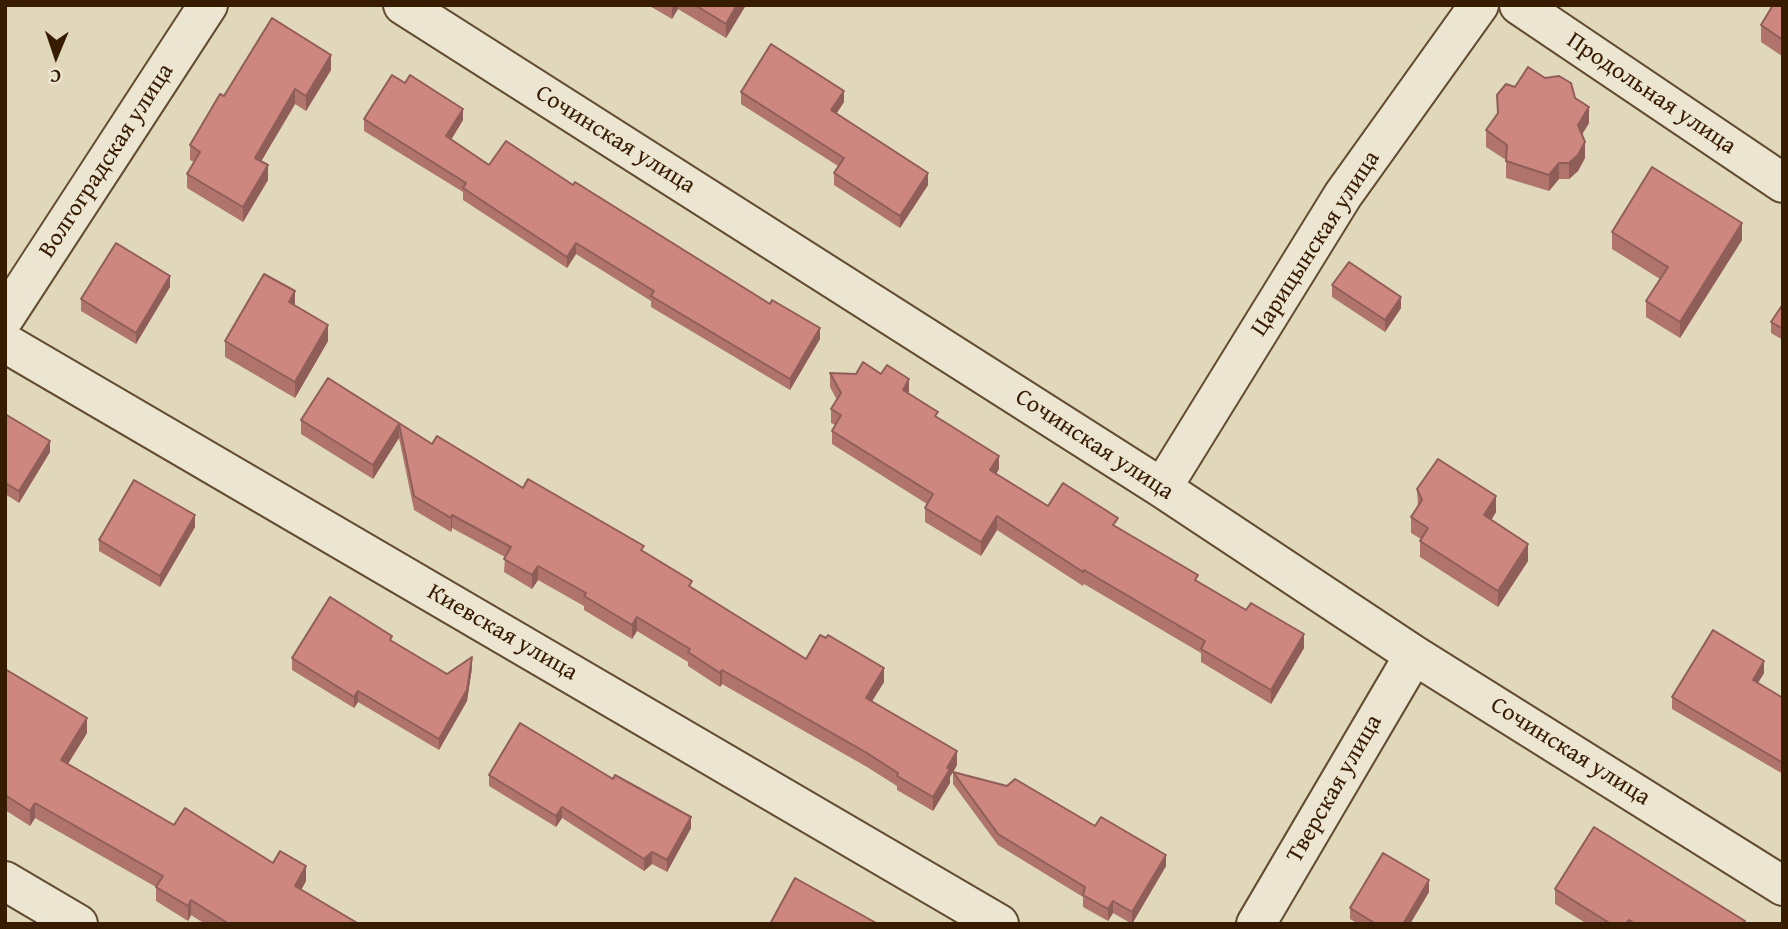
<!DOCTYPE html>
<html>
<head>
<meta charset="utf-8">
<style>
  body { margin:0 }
  #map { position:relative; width:1788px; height:929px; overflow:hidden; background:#e1d7ba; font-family:"Gentium Book Plus",serif }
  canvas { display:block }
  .frame { position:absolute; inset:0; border:7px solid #381c01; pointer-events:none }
  .north { position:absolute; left:21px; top:21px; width:70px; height:70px; -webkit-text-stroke:5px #ece5d2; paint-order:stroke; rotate:182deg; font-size:19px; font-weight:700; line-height:28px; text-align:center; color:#381c01 }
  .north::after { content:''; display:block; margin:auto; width:24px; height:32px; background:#381c01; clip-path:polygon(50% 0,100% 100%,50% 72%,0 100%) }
</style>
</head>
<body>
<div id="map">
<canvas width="1788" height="929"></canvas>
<div class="frame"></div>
<div class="north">С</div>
</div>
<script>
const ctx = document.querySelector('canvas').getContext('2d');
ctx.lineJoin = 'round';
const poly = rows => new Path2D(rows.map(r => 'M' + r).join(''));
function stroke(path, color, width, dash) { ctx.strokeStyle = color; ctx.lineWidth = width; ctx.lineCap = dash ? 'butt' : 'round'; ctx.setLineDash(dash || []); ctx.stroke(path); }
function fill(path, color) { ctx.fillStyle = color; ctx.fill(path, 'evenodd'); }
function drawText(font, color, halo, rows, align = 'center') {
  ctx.font = font + ' "Gentium Book Plus",serif'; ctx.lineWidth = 5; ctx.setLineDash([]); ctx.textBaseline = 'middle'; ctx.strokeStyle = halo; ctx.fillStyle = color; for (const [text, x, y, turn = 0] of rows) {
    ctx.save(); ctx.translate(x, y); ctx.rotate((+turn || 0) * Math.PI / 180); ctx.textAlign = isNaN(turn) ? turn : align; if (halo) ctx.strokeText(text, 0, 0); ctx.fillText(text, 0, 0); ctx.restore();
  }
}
const minor = poly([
  [403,5,1162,488,1414,655,1783,886],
  [1519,5,1783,183],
  [5,317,208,5],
  [5,343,999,924],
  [1162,488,1343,195,1479,5],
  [5,881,78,924],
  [1256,924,1414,655]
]);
stroke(minor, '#624b2f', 42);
stroke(minor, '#ece5d2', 38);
fill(poly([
  [648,5,746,5,726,38,678,9,672,19],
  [1783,5,1783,75,1781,74,1781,58,1782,56,1761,42,1761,25],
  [331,70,306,111,295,104,261,161,268,180,243,222,187,188,187,174,194,162,190,160,190,145,224,96],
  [1515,87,1575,98,1589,123,1582,134,1585,158,1578,171,1569,179,1559,179,1549,191,1506,178,1506,160,1486,147,1486,130,1497,114,1497,95],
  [741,92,844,102,836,114,928,185,900,228,834,185,834,173,838,166,741,104],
  [364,119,463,120,451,140,489,165,573,185,820,339,790,390,651,307,651,301,576,254,567,268,463,200,463,192,364,131],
  [1612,232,1742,240,1680,338,1646,317,1646,301,1660,279,1612,249],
  [1332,285,1401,308,1385,332,1332,297],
  [170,287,136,344,81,311,81,299],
  [1783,304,1783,340,1771,333,1771,322],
  [295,305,328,341,295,398,225,357,225,341],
  [830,373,909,394,999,469,996,474,1048,506,1118,527,1198,582,1304,648,1271,704,1201,662,1201,653,1084,584,1083,586,997,530,981,556,925,522,925,508,927,504,832,444,832,431,835,425,831,423,831,409,837,400,830,387],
  [328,378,432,444,523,488,644,552,692,588,806,659,884,682,872,701,957,765,950,777,950,783,933,811,897,790,897,786,867,767,722,684,720,687,688,666,688,662,637,631,632,639,584,610,584,606,538,580,532,589,504,572,505,557,452,528,451,532,414,510,399,438,373,479,301,434,301,420],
  [5,414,50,452,19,503,5,494],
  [1417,489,1496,512,1491,520,1528,561,1498,607,1420,557,1420,541,1421,539,1411,533,1411,517,1418,507],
  [195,527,160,587,99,551,99,540],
  [392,641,447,674,472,668,467,701,439,750,358,702,354,708,292,670,292,658],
  [5,669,87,733,68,764,174,825,273,863,306,881,301,890,359,924,205,924,191,915,188,921,156,901,156,887,35,818,30,826,5,810],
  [1764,673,1758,683,1783,698,1783,774,1672,709,1672,697],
  [953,772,1166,866,1132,924,1113,913,1108,921,1083,907,1083,897,998,845,953,784],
  [489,775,691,828,667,872,652,864,644,871,562,818,556,827,489,786],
  [1555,889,1745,924,1587,924,1555,904],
  [1429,892,1410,924,1358,924,1350,919,1350,908]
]), '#b0746d');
fill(poly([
  [672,5,678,5,678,9,672,19],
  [737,5,746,5,726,38,726,24],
  [331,55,331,70,306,111,306,96],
  [295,89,295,104,255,172,255,158],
  [844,91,844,102,831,122,831,110],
  [1589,107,1589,123,1578,141,1578,125],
  [463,109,463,120,446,148,446,136],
  [1585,142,1585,158,1578,171,1569,179,1569,163],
  [1559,163,1559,179,1549,191,1549,175],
  [268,165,268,180,243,222,243,207],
  [928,173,928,185,900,228,900,216],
  [1742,223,1742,240,1680,338,1680,322],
  [576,243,576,254,567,268,567,257],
  [170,276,170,287,136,344,136,333],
  [295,291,295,308,289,302],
  [1401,297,1401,308,1385,332,1385,320],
  [328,325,328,341,295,398,295,382],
  [820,328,820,339,790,390,790,379],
  [909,379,909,393,903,390],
  [399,424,399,438,373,479,373,465],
  [50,441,50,452,19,503,19,491],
  [999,456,999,469,990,484,990,470],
  [1496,496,1496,512,1484,532,1484,515],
  [195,515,195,527,160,587,160,576],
  [452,515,452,528,451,532,451,518],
  [997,516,997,530,981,556,981,542],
  [1528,544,1528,561,1498,607,1498,591],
  [538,566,538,580,532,589,532,575],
  [637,617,637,631,632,639,632,625],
  [1304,634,1304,648,1271,704,1271,690],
  [472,657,472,668,467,701,439,750,439,739],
  [1764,661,1764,673,1753,691,1753,680],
  [884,668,884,682,866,711,866,698],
  [722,670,722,684,720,687,720,673],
  [358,691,358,702,354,708,354,697],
  [87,718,87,733,61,775,61,760],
  [957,751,957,765,950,777,950,783,933,811,933,797,947,768],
  [35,803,35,818,30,826,30,811],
  [562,807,562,818,556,827,556,816],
  [691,817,691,828,667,872,667,860],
  [652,852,652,864,644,871,644,859],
  [1166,855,1166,866,1132,924,1132,912],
  [306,866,306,881,295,901,295,886],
  [1429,880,1429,892,1410,924,1403,924],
  [191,900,191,915,188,921,188,906],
  [1113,901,1113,913,1108,921,1108,909]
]), '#905e59');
const building = poly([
  [695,5,737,5,726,24,695,5],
  [1773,5,1783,5,1783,40,1761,25,1773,5],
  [272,18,331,55,306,96,295,89,255,158,268,165,243,207,187,174,200,152,190,145,220,94,224,96,272,18],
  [771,44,844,91,831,110,928,173,900,216,834,173,844,158,741,92,771,44],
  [1528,67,1545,78,1559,76,1571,83,1575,98,1589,107,1578,125,1585,142,1578,155,1569,163,1559,163,1549,175,1506,161,1507,145,1486,130,1498,113,1497,95,1506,84,1515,87,1528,67],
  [392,75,405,83,410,75,463,109,446,136,489,165,506,141,573,185,575,182,770,304,772,300,820,328,790,379,651,296,654,291,576,243,567,257,463,188,466,183,364,119,392,75],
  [1652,167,1742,223,1680,322,1646,301,1668,267,1612,232,1652,167],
  [116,243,170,276,136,333,81,299,116,243],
  [1349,262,1401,297,1385,320,1332,285,1349,262],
  [264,274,295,291,289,302,328,325,295,382,225,341,264,274],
  [1783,304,1783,329,1771,322,1783,304],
  [863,362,881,374,887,365,909,379,903,390,938,412,935,416,999,456,990,470,1048,506,1063,483,1118,518,1113,525,1198,575,1195,580,1246,610,1251,603,1304,634,1271,690,1201,649,1205,641,1084,570,1083,572,997,516,981,542,925,508,933,494,832,431,841,415,831,409,841,393,830,373,856,374,863,362],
  [328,378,432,444,437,436,523,488,528,479,644,546,641,550,692,581,689,586,806,659,820,635,826,638,828,635,884,668,866,698,957,751,947,768,950,769,933,797,897,776,898,773,867,753,722,670,720,673,688,652,690,649,637,617,632,625,584,596,586,593,538,566,532,575,504,559,511,547,452,515,451,518,414,496,399,424,373,465,301,420,328,378],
  [5,414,50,441,19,491,5,483,5,414],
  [1438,459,1496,496,1484,515,1528,544,1498,591,1420,541,1428,528,1411,517,1422,500,1417,489,1438,459],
  [134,480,195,515,160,576,99,540,134,480],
  [330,597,392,636,390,640,447,674,472,657,467,690,439,739,358,691,354,697,292,658,330,597],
  [1713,630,1764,661,1753,680,1783,698,1783,763,1672,697,1713,630],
  [5,669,87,718,61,760,174,825,185,808,273,863,280,851,306,866,295,886,359,924,229,924,191,900,188,906,156,887,163,876,35,803,30,811,5,795,5,669],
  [520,723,613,779,615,775,691,817,667,860,652,852,644,859,562,807,556,816,489,775,520,723],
  [953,772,1007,786,1015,779,1095,826,1101,817,1166,855,1132,912,1113,901,1108,909,1083,895,1085,887,998,834,953,772],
  [1594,827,1745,921,1743,924,1636,924,1629,920,1626,924,1611,924,1555,889,1594,827],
  [1383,853,1429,880,1403,924,1376,924,1350,908,1383,853],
  [795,878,878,924,770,924,795,878]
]);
fill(building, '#cd877f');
stroke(building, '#905e59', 2);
drawText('24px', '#381c01', '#ece5d2', [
  ["Продольная улица",1651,94,34],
  ["Сочинская улица",615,140,32],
  ["Волгоградская улица",107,161,-57],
  ["Царицынская улица",1316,244,-57],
  ["Сочинская улица",1094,445,33],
  ["Киевская улица",502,633,30],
  ["Сочинская улица",1570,752,32],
  ["Тверская улица",1335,789,-60]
]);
</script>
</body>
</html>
